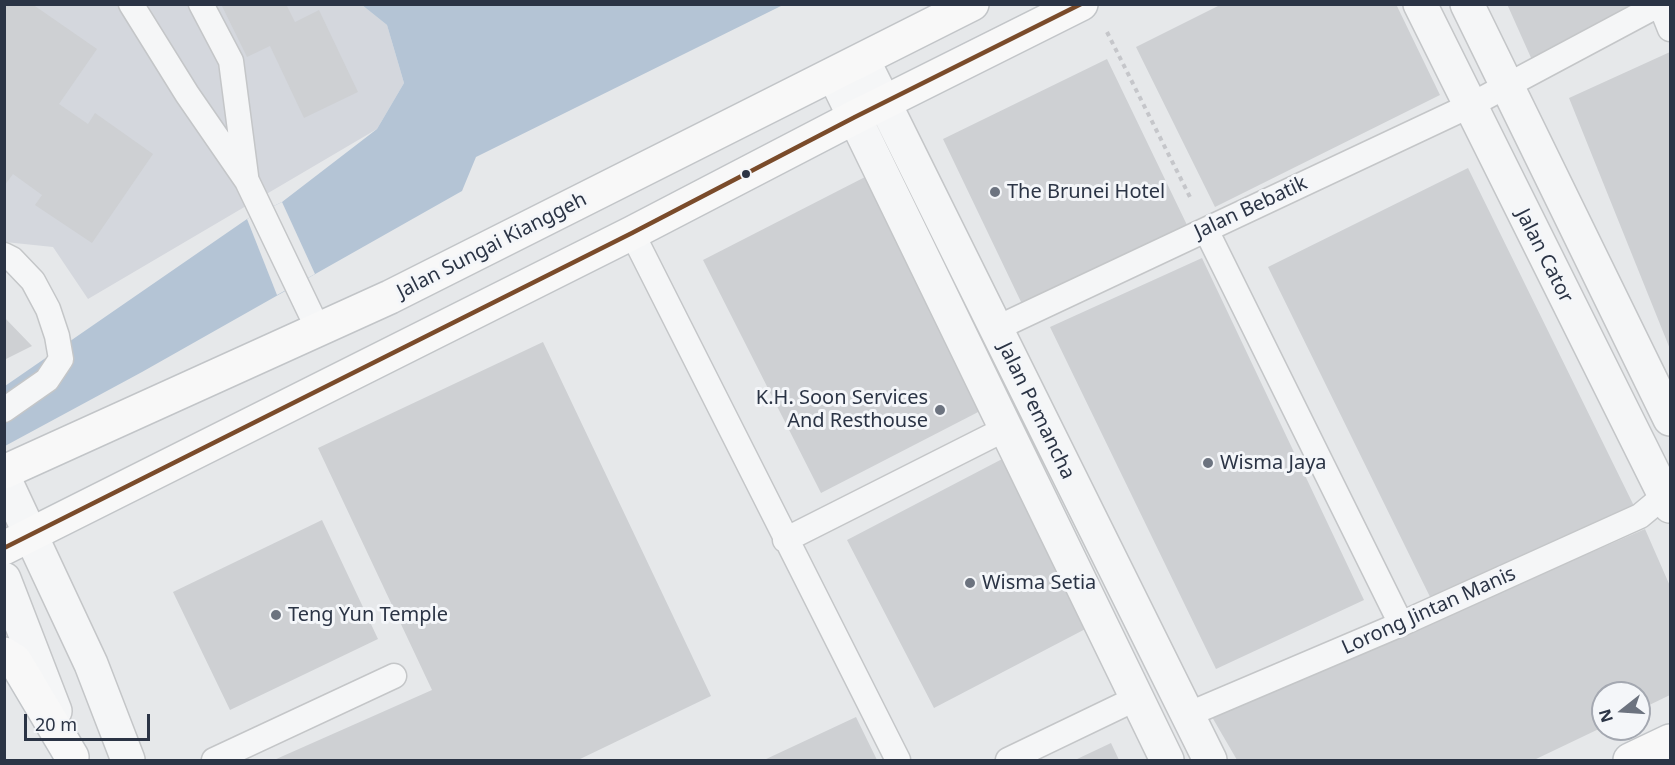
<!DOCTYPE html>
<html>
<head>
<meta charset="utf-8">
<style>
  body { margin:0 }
  #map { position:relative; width:1675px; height:765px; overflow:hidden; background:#e6e8ea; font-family:"Noto Sans",sans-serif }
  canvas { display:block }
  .frame { position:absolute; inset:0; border:6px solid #2b3445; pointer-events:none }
  .north { position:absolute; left:1591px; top:681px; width:60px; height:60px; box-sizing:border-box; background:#f4f6f9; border:2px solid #a4a8b1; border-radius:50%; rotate:253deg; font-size:16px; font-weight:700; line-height:24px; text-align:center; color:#2b3445 }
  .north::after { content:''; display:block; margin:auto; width:21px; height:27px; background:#6c737f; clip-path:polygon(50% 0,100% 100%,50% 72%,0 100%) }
  .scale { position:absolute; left:24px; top:714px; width:126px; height:27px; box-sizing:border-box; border:3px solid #2b3445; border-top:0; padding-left:8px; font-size:18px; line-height:21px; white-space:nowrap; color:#2b3445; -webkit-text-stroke:4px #f4f6f9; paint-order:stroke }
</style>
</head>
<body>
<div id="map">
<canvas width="1675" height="765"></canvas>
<div class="frame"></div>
<div class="north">N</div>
<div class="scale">20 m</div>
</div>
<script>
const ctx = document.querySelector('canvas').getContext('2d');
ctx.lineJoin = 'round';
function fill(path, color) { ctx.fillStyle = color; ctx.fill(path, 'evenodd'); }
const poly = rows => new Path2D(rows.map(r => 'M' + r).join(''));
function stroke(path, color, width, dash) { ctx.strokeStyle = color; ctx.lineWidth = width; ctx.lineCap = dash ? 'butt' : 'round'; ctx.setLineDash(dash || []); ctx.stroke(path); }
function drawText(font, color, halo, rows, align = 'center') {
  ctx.font = font + ' "Noto Sans",sans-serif'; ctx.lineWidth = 6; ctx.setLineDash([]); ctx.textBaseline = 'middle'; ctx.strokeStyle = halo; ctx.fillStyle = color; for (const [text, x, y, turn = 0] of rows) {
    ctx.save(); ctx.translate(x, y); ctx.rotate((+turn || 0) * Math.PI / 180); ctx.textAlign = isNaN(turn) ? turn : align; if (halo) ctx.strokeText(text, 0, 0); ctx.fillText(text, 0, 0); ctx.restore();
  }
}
fill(poly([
  [4,5,362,5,387,25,404,83,377,129,88,299,53,247,5,242]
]), '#d4d7dd');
fill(poly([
  [362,5,783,5,476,157,462,191,142,372,5,446,5,386,247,219,282,202,377,129,404,83,387,25]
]), '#b4c4d5');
fill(poly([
  [282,202,315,274,277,295,247,219]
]), '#e6e8ea');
fill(poly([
  [4,4,32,4,97,49,59,104,88,124,95,113,153,154,92,243,35,205,42,195,13,174,4,186],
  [221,4,286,4,295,22,319,10,358,92,304,118,270,46,247,57],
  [1222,4,1396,4,1440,95,1215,207,1136,47],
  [1507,4,1637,4,1532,60],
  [1670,52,1670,349,1569,98],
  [1107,59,1187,225,1022,304,943,139],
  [1468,168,1634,506,1434,605,1268,267],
  [867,176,984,409,821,493,703,260],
  [1202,258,1364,600,1216,669,1050,327],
  [4,317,32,346,4,360],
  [543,342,711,696,578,760,274,760,432,690,318,448],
  [1006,457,1093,625,934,708,847,540],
  [322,520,378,639,230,710,173,592],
  [1645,529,1670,586,1670,695,1639,710,1639,693,1603,693,1603,727,1534,760,1237,760,1212,717],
  [856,717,877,760,764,760],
  [1111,743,1119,760,1075,760]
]), '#ced0d3');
const service = poly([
  [131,4,187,94,247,181,319,331],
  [201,4,231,61,246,176],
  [1660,4,1670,29],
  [1206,230,1401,624],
  [632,233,898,760],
  [4,255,12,259,33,281,48,309,57,336,61,359,47,380,4,410],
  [995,329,1469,106,1660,4],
  [785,540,1007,428],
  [1187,715,1401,624,1640,516,1670,491],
  [214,760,394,676],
  [1008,760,1137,698]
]);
const minor = poly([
  [1420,4,1670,506],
  [1467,4,1670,419],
  [863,60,1210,760],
  [834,75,1167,760],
  [4,478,91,664,128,760],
  [4,579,55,711]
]);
const primary = poly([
  [4,472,390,297,972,4],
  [4,548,632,233,855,117,1081,4],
  [4,654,15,661,72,757],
  [1630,760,1670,741]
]);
stroke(service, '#c4c6c8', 27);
stroke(minor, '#c4c6c8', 36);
stroke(primary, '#c2c5c8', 36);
stroke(poly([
  [1107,32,1191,199]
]), '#c5c6ca', 4, [4.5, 4.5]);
stroke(service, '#f5f6f7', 24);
stroke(minor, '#f5f6f7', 33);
stroke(primary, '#f8f8f8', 33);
stroke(poly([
  [4,548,632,233,855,117,1081,4]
]), '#7a4b2a', 4.5);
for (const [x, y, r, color] of [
  [746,174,5,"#2b3445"],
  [995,192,6,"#6c737f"],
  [940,410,6,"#6c737f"],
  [1208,463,6,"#6c737f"],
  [970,583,6,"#6c737f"],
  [276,615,6,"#6c737f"]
]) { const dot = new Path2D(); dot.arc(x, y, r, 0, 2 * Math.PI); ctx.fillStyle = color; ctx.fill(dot); stroke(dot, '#f4f6f9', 2); }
drawText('20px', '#2b3445', '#f4f6f9', [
  ["The Brunei Hotel",1007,192],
  ["K.H. Soon Services",928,398,"right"],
  ["And Resthouse",928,421,"right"],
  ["Wisma Jaya",1220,463],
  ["Wisma Setia",982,583],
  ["Teng Yun Temple",288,615]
], 'left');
drawText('20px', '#2b3445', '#f4f6f9', [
  ["Jalan Bebatik",1251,208,-25],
  ["Jalan Sungai Kianggeh",492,246,-27],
  ["Jalan Cator",1544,256,63],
  ["Jalan Pemancha",1036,411,64],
  ["Lorong Jintan Manis",1429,611,-24]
]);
</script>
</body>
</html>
